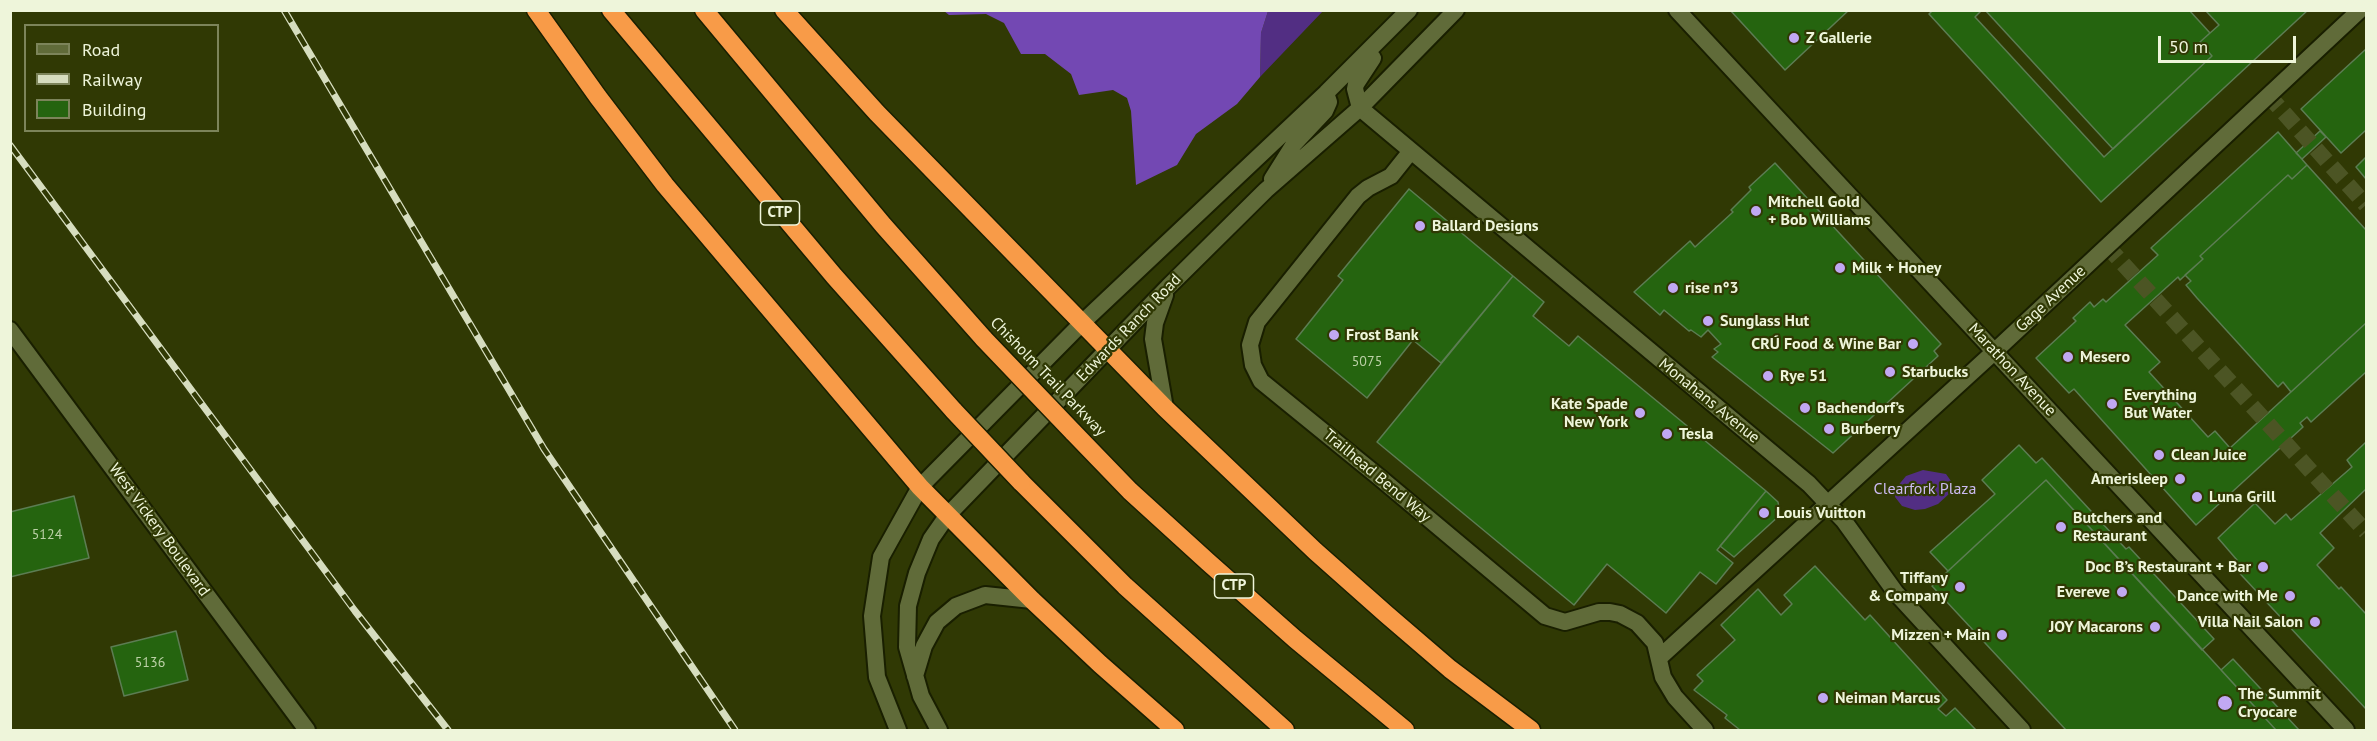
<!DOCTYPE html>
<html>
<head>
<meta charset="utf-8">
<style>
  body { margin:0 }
  #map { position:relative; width:2377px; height:741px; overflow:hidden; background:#303904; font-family:"PT Sans",sans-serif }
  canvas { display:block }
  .frame { position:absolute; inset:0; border:12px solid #eef5da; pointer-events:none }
  .legend { position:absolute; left:24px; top:24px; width:195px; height:108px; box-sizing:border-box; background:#303904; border:2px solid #7c845a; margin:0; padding:8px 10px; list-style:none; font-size:18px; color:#eef5da }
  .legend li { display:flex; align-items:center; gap:12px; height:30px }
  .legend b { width:30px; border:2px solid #7c845a }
  .scale { position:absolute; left:2158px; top:36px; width:138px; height:27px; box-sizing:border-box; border:3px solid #eef5da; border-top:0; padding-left:8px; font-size:18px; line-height:21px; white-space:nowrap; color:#eef5da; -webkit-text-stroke:4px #303904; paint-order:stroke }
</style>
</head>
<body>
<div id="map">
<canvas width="2377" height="741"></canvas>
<div class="frame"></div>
<ul class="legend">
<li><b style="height:8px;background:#606b39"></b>Road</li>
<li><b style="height:8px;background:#d6ddbf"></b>Railway</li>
<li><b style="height:16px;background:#25640f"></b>Building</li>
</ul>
<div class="scale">50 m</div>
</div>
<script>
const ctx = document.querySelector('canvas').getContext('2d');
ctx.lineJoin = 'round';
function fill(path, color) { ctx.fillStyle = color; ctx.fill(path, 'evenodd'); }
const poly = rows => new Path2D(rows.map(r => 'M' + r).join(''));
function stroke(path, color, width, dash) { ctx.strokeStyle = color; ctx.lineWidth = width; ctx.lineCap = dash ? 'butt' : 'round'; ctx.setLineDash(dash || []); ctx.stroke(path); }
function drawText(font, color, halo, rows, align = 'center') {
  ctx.font = font + ' "PT Sans",sans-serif'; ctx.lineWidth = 4.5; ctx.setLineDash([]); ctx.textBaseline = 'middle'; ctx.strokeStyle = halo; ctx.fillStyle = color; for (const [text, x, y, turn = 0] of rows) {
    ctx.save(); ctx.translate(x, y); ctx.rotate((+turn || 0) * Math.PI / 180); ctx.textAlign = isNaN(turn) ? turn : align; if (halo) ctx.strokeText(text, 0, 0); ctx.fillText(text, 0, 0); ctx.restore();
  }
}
fill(poly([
  [1268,11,1323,11,1260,77,1261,33],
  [1923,470,1946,474,1951,481,1950,493,1938,504,1925,509,1915,510,1902,506,1895,497,1896,488,1906,476]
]), '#522e83');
fill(poly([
  [944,11,1268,11,1261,33,1260,77,1237,104,1196,134,1177,165,1136,185,1131,111,1127,98,1113,90,1079,95,1071,74,1045,54,1021,54,1004,23,986,14,949,15]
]), '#7348b3');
const building = poly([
  [1730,10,1849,10,1785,70,1730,10],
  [1933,10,1982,10,1975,17,2104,157,2212,56,2200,42,2219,25,2205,10,2308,10,2101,202,1929,14,1933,10],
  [1985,10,2189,10,2210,33,2200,42,2212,56,2113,149,1985,10],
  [2366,49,2366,130,2341,153,2301,109,2366,49],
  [2320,131,2326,137,2302,159,2296,153,2320,131],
  [2278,132,2307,165,2292,179,2288,175,2200,256,2203,259,2180,280,2178,277,2125,325,2160,362,2149,372,2208,437,2215,431,2230,448,2366,323,2366,372,2311,422,2307,417,2300,423,2303,427,2196,525,2074,389,2069,393,2036,358,2076,321,2073,318,2090,302,2094,307,2103,299,2106,302,2158,255,2151,248,2278,132],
  [2366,157,2366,179,2356,167,2366,157],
  [1775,163,1941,344,1934,351,1938,356,1833,453,1712,357,1718,352,1714,349,1721,344,1708,330,1701,337,1691,330,1689,331,1664,310,1660,315,1634,292,1690,241,1695,247,1733,212,1731,210,1751,190,1749,187,1775,163],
  [2307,165,2366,230,2366,323,2291,392,2283,382,2278,387,2197,298,2186,285,2191,281,2185,275,2203,259,2200,256,2288,175,2292,179,2307,165],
  [1409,189,1513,276,1441,363,1413,340,1367,398,1296,339,1343,280,1338,276,1409,189],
  [1513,276,1544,302,1533,316,1569,346,1578,336,1766,491,1717,550,1733,563,1716,584,1700,572,1666,613,1607,564,1574,605,1377,442,1513,276],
  [2366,442,2366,489,2320,533,2334,548,2317,565,2339,589,2341,587,2366,614,2366,709,2232,565,2237,560,2218,538,2255,503,2275,524,2286,514,2291,520,2352,467,2347,460,2366,442],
  [2019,445,2036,463,2042,458,2126,549,2129,547,2214,639,2202,650,2046,480,1948,571,1930,552,1995,494,1982,480,2019,445],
  [2046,480,2212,660,2276,730,2066,730,1932,586,2046,480],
  [1766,491,1778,502,1780,515,1734,557,1720,546,1766,491],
  [74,496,89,558,10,577,10,512,74,496],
  [1815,566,1865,620,1870,615,1947,700,1938,709,1946,716,1955,708,1976,730,1740,730,1725,718,1727,715,1694,690,1703,681,1697,675,1735,640,1721,625,1758,589,1781,615,1792,604,1784,595,1815,566],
  [176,631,188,680,124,696,111,647,176,631],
  [2233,659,2299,730,2276,730,2221,670,2233,659]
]);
fill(building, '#25640f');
stroke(building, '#5c7d53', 1.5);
stroke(poly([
  [2268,95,2366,205],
  [2107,246,2366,532]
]), '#4c5524', 16, [16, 8]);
const minor = poly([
  [1677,10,2346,730],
  [1360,108,1809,484,1844,521,1896,593,2022,730],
  [1411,151,1391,176,1368,188,1358,196,1257,322,1250,345,1253,365,1261,381,1379,477,1545,616,1565,622,1599,612,1610,612,1620,614,1637,623,1655,643,1663,677,1675,697,1705,730],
  [1659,658,1994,352,2360,10]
]);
const tertiary = poly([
  [1360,108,1355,89,1356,84,1373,58],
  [1272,179,1294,144,1325,111,1329,102,1326,93],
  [1165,295,1155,323,1153,339,1165,408],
  [915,676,924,646,937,622,956,606,985,595,1032,600],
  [898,730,877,677,872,616,881,557,920,487,1083,322,1326,93,1409,10],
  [939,730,921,696,907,647,908,606,917,573,931,539,947,516,1168,287,1266,190,1360,108,1456,10]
]);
const secondary = poly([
  [10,330,307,730]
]);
const motorway = poly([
  [536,10,598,97,665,185,920,487,1032,600,1100,664,1175,730],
  [611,10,834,276,954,411],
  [704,10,883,225,984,339],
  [784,10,877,113,1165,408,1315,551,1386,614,1450,669,1531,730],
  [1073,432,1130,491,1208,562,1295,639,1405,730],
  [1021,482,1125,586,1285,730]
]);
stroke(minor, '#191f00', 20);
stroke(tertiary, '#191f00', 20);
stroke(secondary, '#191f00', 20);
stroke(motorway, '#191f00', 21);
stroke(minor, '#606b39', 16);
stroke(tertiary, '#606b39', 16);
stroke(secondary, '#606b39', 16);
stroke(motorway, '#f89b48', 18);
const rail = poly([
  [284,10,544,449,735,730],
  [10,145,355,611,448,730]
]);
stroke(rail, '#d6ddbf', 7);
stroke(rail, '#303904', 4.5, [14]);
const motorwayBridge = poly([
  [984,339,1073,432],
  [954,411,1021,482]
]);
stroke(motorwayBridge, '#191f00', 21, []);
stroke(motorwayBridge, '#f89b48', 18);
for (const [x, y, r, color] of [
  [1794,38,6,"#c1a8f3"],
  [1756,211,6,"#c1a8f3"],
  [1420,226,6,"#c1a8f3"],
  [1840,268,6,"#c1a8f3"],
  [1673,288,6,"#c1a8f3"],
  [1708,321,6,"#c1a8f3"],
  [1334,335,6,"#c1a8f3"],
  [1913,344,6,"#c1a8f3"],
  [2068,357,6,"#c1a8f3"],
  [1890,372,6,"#c1a8f3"],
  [1768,376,6,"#c1a8f3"],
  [2112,404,6,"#c1a8f3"],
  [1805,408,6,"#c1a8f3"],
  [1640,413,6,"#c1a8f3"],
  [1829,429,6,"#c1a8f3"],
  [1667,434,6,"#c1a8f3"],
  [2159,455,6,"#c1a8f3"],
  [2180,479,6,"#c1a8f3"],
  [2197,497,6,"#c1a8f3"],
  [1764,513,6,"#c1a8f3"],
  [2061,527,6,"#c1a8f3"],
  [2263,567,6,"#c1a8f3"],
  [1960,587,6,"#c1a8f3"],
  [2122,592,6,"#c1a8f3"],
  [2290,596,6,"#c1a8f3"],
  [2315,622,6,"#c1a8f3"],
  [2155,627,6,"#c1a8f3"],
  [2002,635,6,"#c1a8f3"],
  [1823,698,6,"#c1a8f3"],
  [2225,703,8,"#c1a8f3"]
]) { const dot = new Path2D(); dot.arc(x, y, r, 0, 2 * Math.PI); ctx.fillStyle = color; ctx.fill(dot); stroke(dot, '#303904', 2); }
drawText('14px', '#bcd1a7', null, [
  ["5075",1367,362],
  ["5124",47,535],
  ["5136",150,663]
]);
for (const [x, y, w] of [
  [780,213,39],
  [1234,586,39]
]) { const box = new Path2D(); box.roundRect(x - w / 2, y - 12, w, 24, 4.5); ctx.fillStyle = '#303904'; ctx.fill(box); stroke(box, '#eef5da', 1.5); }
drawText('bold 15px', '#eef5da', null, [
  ["CTP",780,213],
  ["CTP",1234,586]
]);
drawText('bold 16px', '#eef5da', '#303904', [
  ["Z Gallerie",1806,38],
  ["Mitchell Gold",1768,202],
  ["+ Bob Williams",1768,220],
  ["Ballard Designs",1432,226],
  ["Milk + Honey",1852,268],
  ["rise n°3",1685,288],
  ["Sunglass Hut",1720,321],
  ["Frost Bank",1346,335],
  ["CRÚ Food & Wine Bar",1901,344,"right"],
  ["Mesero",2080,357],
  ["Starbucks",1902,372],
  ["Rye 51",1780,376],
  ["Everything",2124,395],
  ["But Water",2124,413],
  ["Kate Spade",1628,404,"right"],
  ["New York",1628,422,"right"],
  ["Bachendorf’s",1817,408],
  ["Burberry",1841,429],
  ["Tesla",1679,434],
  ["Clean Juice",2171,455],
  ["Amerisleep",2168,479,"right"],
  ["Luna Grill",2209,497],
  ["Louis Vuitton",1776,513],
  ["Butchers and",2073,518],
  ["Restaurant",2073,536],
  ["Doc B’s Restaurant + Bar",2251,567,"right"],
  ["Tiffany",1948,578,"right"],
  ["& Company",1948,596,"right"],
  ["Evereve",2110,592,"right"],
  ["Dance with Me",2278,596,"right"],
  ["Villa Nail Salon",2303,622,"right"],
  ["JOY Macarons",2143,627,"right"],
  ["Mizzen + Main",1990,635,"right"],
  ["The Summit",2238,694],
  ["Cryocare",2238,712],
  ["Neiman Marcus",1835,698]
], 'left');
drawText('16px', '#eef5da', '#303904', [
  ["Gage Avenue",2051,299,-43],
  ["Edwards Ranch Road",1129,328,-46],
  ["Marathon Avenue",2012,370,47],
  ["Chisholm Trail Parkway",1048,377,46],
  ["Monahans Avenue",1709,401,39],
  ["Trailhead Bend Way",1377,476,40],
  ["West Vickery Boulevard",159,530,54]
]);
drawText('16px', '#cbbaf0', '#303904', [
  ["Clearfork Plaza",1925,489]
]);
</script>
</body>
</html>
